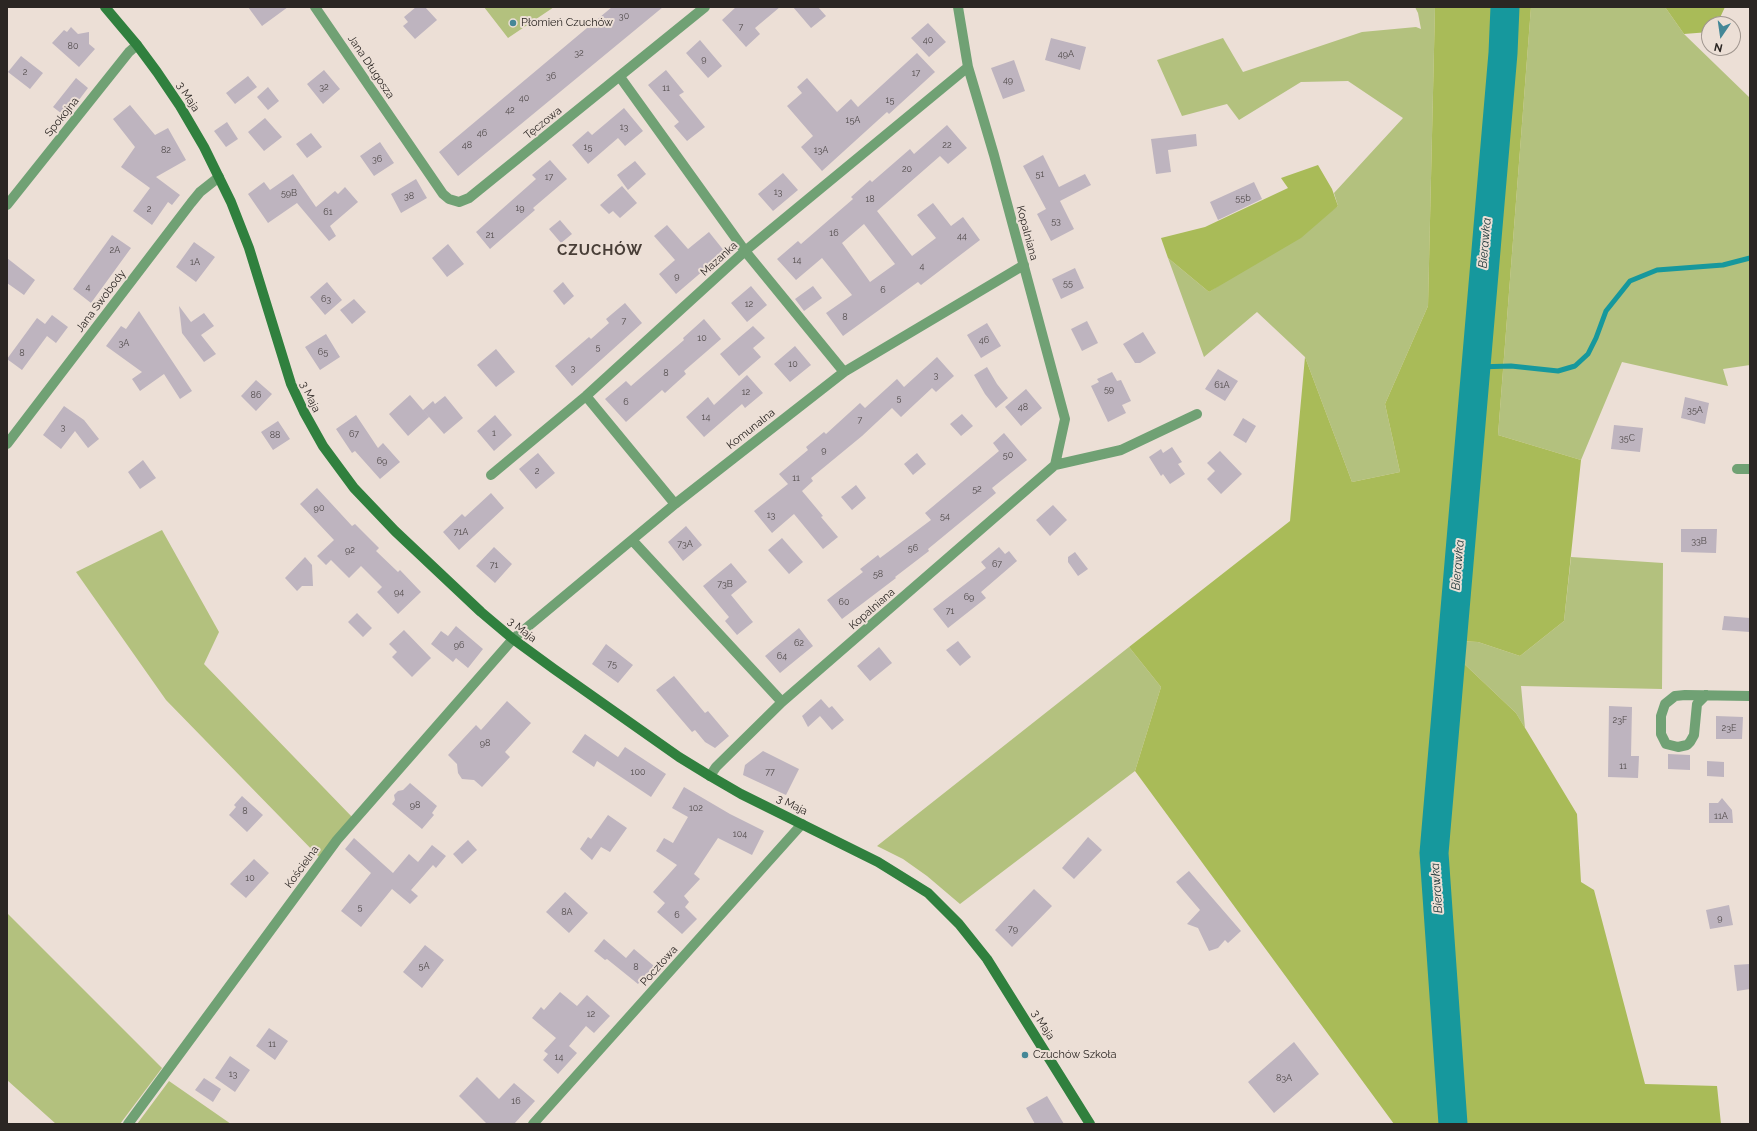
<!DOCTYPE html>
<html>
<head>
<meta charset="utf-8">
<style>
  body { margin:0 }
  #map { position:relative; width:1757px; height:1131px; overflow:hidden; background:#ecdfd6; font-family:Raleway,sans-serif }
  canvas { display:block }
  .frame { position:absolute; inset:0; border:8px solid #2b2623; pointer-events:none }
  .north { position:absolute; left:1701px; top:16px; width:40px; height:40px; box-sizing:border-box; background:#ecdfd6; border:1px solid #9f958e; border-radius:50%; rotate:193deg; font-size:11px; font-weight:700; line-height:16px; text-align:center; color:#2b2623 }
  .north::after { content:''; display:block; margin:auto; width:14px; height:18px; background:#448797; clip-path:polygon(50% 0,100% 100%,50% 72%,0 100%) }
</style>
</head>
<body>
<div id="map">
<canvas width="1757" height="1131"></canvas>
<div class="frame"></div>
<div class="north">N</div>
</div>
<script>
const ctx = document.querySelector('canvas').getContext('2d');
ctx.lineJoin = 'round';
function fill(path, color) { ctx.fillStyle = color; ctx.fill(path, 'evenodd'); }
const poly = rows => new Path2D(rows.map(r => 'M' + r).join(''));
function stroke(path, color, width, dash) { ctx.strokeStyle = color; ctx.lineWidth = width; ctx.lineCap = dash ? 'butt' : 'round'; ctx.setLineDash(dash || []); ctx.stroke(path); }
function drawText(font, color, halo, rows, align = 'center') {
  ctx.font = font + ' Raleway,sans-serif'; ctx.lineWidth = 4; ctx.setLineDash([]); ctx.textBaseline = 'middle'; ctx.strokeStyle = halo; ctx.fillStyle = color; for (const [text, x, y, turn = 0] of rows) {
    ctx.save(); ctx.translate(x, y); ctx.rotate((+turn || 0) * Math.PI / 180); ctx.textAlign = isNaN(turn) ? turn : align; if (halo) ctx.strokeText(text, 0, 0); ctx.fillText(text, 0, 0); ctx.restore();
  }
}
fill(poly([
  [484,7,554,7,508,38],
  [1415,7,1435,7,1428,306,1385,404,1400,472,1352,482,1305,357,1257,312,1204,357,1168,258,1209,292,1338,206,1334,193,1403,118,1348,81,1301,82,1239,120,1227,104,1182,116,1157,60,1223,38,1243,72,1362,32,1416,27,1421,29,1418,13],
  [1531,7,1665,7,1684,34,1750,98,1750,365,1723,369,1728,386,1622,362,1581,460,1498,435],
  [162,530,219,632,204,664,353,818,320,858,166,700,76,572],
  [1571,557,1663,563,1662,689,1521,686,1525,728,1516,713,1439,640,1478,642,1520,656,1564,621],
  [1129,647,1161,687,1135,771,960,904,927,876,903,859,877,846],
  [7,913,162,1068,120,1124,56,1124,7,1080],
  [169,1081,231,1124,137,1124]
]), '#b3c17e');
fill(poly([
  [1435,7,1531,7,1498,435,1581,460,1564,621,1520,656,1478,642,1439,640,1516,713,1577,814,1581,882,1594,890,1645,1084,1717,1086,1721,1124,1394,1124,1135,771,1161,687,1129,647,1290,521,1305,357,1352,482,1400,472,1385,404,1428,306],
  [1665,7,1725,7,1717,24,1709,24,1709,32,1684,34],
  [1318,165,1332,189,1338,206,1301,238,1209,292,1168,258,1161,238,1205,227,1288,188,1281,178]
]), '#a9bb58');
stroke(poly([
  [1476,367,1511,366,1558,371,1575,366,1588,354,1596,338,1606,311,1630,281,1657,270,1723,265,1750,258]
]), '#16989d', 5);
stroke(poly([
  [1453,1124,1434,853,1503,53,1505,7]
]), '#16989d', 29);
fill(poly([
  [248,7,288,7,262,26],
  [416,7,425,7,437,20,415,39,403,26,408,22,404,17],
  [612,7,663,7,458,176,439,152],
  [736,7,780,7,755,28,760,34,746,47,722,20],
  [793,7,818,7,826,16,811,28],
  [928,23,946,42,929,57,911,38],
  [71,27,78,34,89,32,89,44,95,49,79,67,52,43,64,30,67,32],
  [1051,38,1086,47,1080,70,1045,60],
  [700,40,722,66,708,78,686,53],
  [917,53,935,72,889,114,887,112,822,171,801,147,813,136,787,106,802,93,797,87,807,78,837,112,851,99,858,107],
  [21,56,43,73,30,89,8,72],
  [1014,60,1025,91,1003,99,991,68],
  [324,70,340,89,323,104,307,84],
  [666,70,684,92,679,95,705,127,687,141,674,126,679,122,648,85],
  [248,76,257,87,235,104,226,93],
  [76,78,88,88,66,117,53,107],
  [268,87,279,101,268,110,257,97],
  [130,105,155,135,168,128,186,160,156,177,180,195,172,205,168,202,152,225,133,211,150,188,121,167,135,147,113,119],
  [624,108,643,131,625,146,618,138,588,164,572,145,588,131,592,135],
  [265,118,282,137,264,151,248,132],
  [227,122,238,139,226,147,214,131],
  [947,125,967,148,948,164,940,156,877,211,912,256,936,238,917,215,933,203,951,226,963,217,980,240,921,285,918,282,843,336,826,313,852,295,822,258,796,280,777,259,798,241,801,244,853,199,851,197,870,180,872,182,910,149,914,154],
  [864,224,895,264,870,282,842,243],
  [311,133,322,147,307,158,296,144],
  [1196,134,1197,146,1168,150,1171,172,1156,174,1151,139],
  [380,142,394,163,374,176,360,156],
  [1043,155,1059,187,1085,174,1091,185,1060,201,1074,229,1051,241,1037,214,1046,209,1023,166],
  [550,160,567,179,533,208,535,210,490,249,476,232,536,179,532,175],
  [635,161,646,174,628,190,617,175],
  [783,173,798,190,773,211,758,194],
  [293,174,316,207,335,191,338,194,345,187,358,202,330,226,336,236,329,241,297,203,268,223,248,194,264,182,270,190],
  [416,179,427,198,401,213,391,194],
  [1254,182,1262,199,1218,220,1210,202],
  [622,186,637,203,620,218,613,211,609,214,600,205],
  [560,220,572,234,561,243,549,229],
  [667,225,688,249,709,232,725,252,676,294,659,274,675,260,654,236],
  [112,235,131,248,91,303,73,289],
  [194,242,215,257,196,282,176,267],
  [448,244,464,264,447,277,432,258],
  [7,258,35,280,24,295,7,283],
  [1075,268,1084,288,1061,299,1052,279],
  [327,282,342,300,325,315,310,297],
  [563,282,574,296,564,305,553,291],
  [751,286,767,305,747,322,731,303],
  [813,286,822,298,804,311,795,299],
  [354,299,366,312,352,324,340,310],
  [625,303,642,323,572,386,555,366,589,337,591,339,609,323,606,319],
  [179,306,191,322,204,313,214,326,201,335,216,354,204,362,182,333],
  [139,311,192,391,180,399,164,374,140,391,132,379,142,372,106,346,121,326,126,329],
  [52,315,68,327,56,343,47,336,22,370,7,359,37,318,45,324],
  [704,319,721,339,684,371,686,374,665,393,662,390,626,422,605,399,626,381,631,386,684,340,683,338],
  [1087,321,1098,343,1082,351,1071,329],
  [987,323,1001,346,981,358,967,335],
  [753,326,765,338,753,348,761,357,739,376,720,354],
  [1143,332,1156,353,1140,363,1135,363,1123,344],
  [326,334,340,357,320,370,305,347],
  [795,346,811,365,790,382,774,364],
  [496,349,515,372,496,387,477,365],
  [937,357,954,376,936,392,932,388,901,417,892,408,862,436,811,478,813,481,802,491,823,516,821,517,838,537,823,549,794,514,772,533,754,511,788,484,779,474,808,450,806,447,824,432,826,434,860,403,865,408,897,379,904,387],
  [987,367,997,384,1008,398,996,408,985,394,974,375],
  [1218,369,1238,381,1225,401,1205,389],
  [1112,372,1117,381,1121,380,1131,401,1122,405,1126,413,1108,422,1091,386,1099,382,1097,379],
  [747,375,763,393,745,408,742,404,704,437,686,417,708,397,714,405],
  [256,380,272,394,256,411,241,396],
  [1026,389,1042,408,1021,426,1005,407],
  [410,395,429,417,408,436,389,414],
  [445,396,463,418,444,434,423,410,433,401,435,404],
  [1685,397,1709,403,1705,424,1681,418],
  [64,406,84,420,99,439,88,448,75,431,61,449,43,435],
  [962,414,973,426,961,436,950,424],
  [356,415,378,448,383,443,400,462,380,479,355,451,352,453,336,429],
  [495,415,512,435,494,451,477,431],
  [1243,418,1256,426,1246,443,1233,435],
  [278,421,290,439,273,450,261,432],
  [1614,425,1643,428,1640,452,1611,449],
  [1004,433,1027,460,992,488,996,493,928,549,929,551,895,577,896,578,842,619,827,600,863,572,860,569,878,555,880,558,931,520,925,513,999,451,993,443],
  [1172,447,1182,462,1178,464,1185,474,1170,484,1163,474,1161,476,1149,457,1161,449,1163,453],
  [1220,451,1242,474,1221,494,1207,479,1215,471,1207,463],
  [538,453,555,473,536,489,519,469],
  [917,453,926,464,913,475,904,464],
  [143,460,156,478,140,489,128,472],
  [856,485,866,498,852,510,841,497],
  [317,488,352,526,355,524,379,548,376,551,398,572,400,570,421,592,398,614,377,592,382,587,361,566,349,578,331,560,326,565,317,556,334,540,300,504],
  [491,493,504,508,459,550,443,532,462,514,465,517],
  [1053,505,1067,520,1050,536,1036,520],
  [686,526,702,545,683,561,668,542],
  [1681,529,1717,529,1716,553,1681,552],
  [782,538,803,562,789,574,768,550],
  [494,547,512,564,495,583,476,566],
  [999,547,1005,554,1009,551,1017,561,981,592,986,598,948,628,933,609,986,568,981,562],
  [1075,552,1088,569,1078,576,1068,562,1068,557],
  [305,557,312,565,313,586,302,586,297,591,285,578],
  [731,563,747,582,731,595,753,622,737,635,725,621,729,617,703,586],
  [357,613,372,628,363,637,348,622],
  [1724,616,1750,618,1750,632,1722,630],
  [456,626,483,649,468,668,456,658,453,662,431,644,441,631,448,636],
  [799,628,813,646,780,673,765,656],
  [404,630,431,658,412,677,392,657,397,652,389,644],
  [958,641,971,657,960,666,946,650],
  [606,644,633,665,618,683,592,664],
  [879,647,892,663,870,681,857,666],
  [674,676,705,713,708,711,729,736,715,748,705,742,695,730,692,732,656,690],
  [821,699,829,708,832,706,844,720,832,730,820,716,808,727,802,716],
  [507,701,531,723,505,752,510,757,482,787,474,780,462,779,458,773,457,764,448,755,476,725,481,730],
  [1609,706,1632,707,1631,756,1639,756,1638,778,1608,777],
  [1716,716,1743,717,1742,739,1716,739],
  [585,734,618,757,625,747,666,774,651,797,597,761,594,767,572,752],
  [763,751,799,769,786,795,743,775,745,765],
  [1668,754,1690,755,1690,770,1668,769],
  [1707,761,1724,762,1724,777,1707,776],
  [410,783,437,806,432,813,434,815,422,829,392,804,395,800,394,795,398,791,403,790],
  [684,787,730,814,764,831,752,855,718,838,694,874,700,879,684,896,689,902,685,907,697,919,682,934,657,912,665,903,653,892,677,865,656,851,664,838,673,843,688,817,672,808],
  [242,796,263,815,247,832,229,815,236,807,234,805],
  [1722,798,1732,810,1733,823,1709,823,1709,803,1718,803],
  [608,815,627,828,610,852,601,847,592,860,580,849,588,837,591,839],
  [1088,837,1102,850,1074,879,1062,868],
  [354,838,393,873,409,854,418,862,432,845,446,856,436,868,433,865,411,890,418,896,410,904,392,889,361,927,341,911,371,873,345,849],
  [468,840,477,850,462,864,453,854],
  [254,859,269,873,246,898,230,884],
  [1189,871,1241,931,1228,943,1225,940,1218,948,1209,951,1198,928,1187,924,1200,910,1176,882],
  [1034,889,1052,906,1012,947,995,930],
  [565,892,588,913,569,933,546,912],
  [1729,905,1733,925,1710,929,1706,910],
  [604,939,626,958,634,949,654,966,638,984,607,959,605,960,594,951],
  [425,945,444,960,422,988,403,972],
  [1750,964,1750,989,1737,991,1734,965],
  [560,992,577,1006,587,995,610,1016,594,1033,586,1026,569,1046,577,1053,558,1074,543,1060,548,1054,544,1051,556,1038,532,1018,541,1007,544,1010],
  [269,1028,288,1041,275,1060,256,1046],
  [1294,1042,1319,1074,1274,1113,1248,1082],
  [230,1056,250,1070,235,1092,215,1078],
  [477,1077,499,1099,514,1083,535,1101,514,1124,487,1124,459,1096],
  [204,1078,221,1089,213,1102,195,1090],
  [1047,1096,1064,1124,1035,1124,1026,1108]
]), '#beb4bf');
stroke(poly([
  [315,7,443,194,449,199,459,202,469,198,705,7],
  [620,77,745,251,844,372],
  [7,205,129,52,137,45],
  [586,396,675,504],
  [7,444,191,203,200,192,219,177],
  [1055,465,1121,450,1197,414],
  [1737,469,1750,469],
  [491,475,586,396,745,251,968,67],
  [632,540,782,702],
  [1706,695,1697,704,1694,735,1690,742,1687,745,1678,747,1666,744,1661,734,1661,716,1665,704,1675,696,1685,695,1750,696],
  [710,776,716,767,782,702,1055,465,1065,419,994,155,968,67,958,7],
  [128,1124,337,840,513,639,675,504,844,372,1024,265],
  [533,1124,802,824]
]), '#70a174', 10);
stroke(poly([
  [105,7,137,45,157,72,180,106,204,147,231,202,249,248,291,384,304,412,323,446,354,488,395,531,481,612,513,639,554,669,679,757,710,776,741,794,878,862,928,893,959,924,987,959,1090,1124]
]), '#30803e', 10);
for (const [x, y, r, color] of [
  [513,23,4,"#448797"],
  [1025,1055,4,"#448797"]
]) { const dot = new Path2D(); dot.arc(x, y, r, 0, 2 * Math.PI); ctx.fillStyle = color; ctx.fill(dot); stroke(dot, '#ecdfd6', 1.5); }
drawText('9px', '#504a4a', null, [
  ["30",624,16],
  ["7",741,27],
  ["40",928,40],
  ["80",73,46],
  ["32",579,53],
  ["49A",1066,54],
  ["9",704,59],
  ["2",25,72],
  ["17",916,73],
  ["36",551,76],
  ["49",1008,80],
  ["32",324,87],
  ["11",666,88],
  ["40",524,98],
  ["15",890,100],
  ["42",510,110],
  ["15A",853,120],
  ["13",624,127],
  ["46",482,133],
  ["48",467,145],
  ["22",947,145],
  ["15",588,147],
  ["82",166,150],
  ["13A",821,150],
  ["36",377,159],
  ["20",907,169],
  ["51",1040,174],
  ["17",549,177],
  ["13",778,192],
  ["59B",289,193],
  ["38",409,196],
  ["55b",1243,198],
  ["18",870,199],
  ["19",520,208],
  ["2",149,209],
  ["61",328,212],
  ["53",1056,221],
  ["16",834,233],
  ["21",490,235],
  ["44",962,236],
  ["2A",115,250],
  ["14",797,260],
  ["1A",195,262],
  ["4",922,266],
  ["9",677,276],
  ["55",1068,283],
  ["4",88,287],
  ["6",883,290],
  ["63",326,299],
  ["12",749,304],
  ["8",845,317],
  ["7",624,321],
  ["10",702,338],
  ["46",984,340],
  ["3A",124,343],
  ["5",598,347],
  ["65",323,352],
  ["8",22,353],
  ["10",793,364],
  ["3",573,368],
  ["8",666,373],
  ["3",936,375],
  ["61A",1222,385],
  ["59",1109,389],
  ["12",746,392],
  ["86",256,395],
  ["5",899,398],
  ["6",626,402],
  ["48",1023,407],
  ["35A",1695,410],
  ["14",706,417],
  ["7",860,420],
  ["3",63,427],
  ["1",494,433],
  ["67",354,434],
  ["88",275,435],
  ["35C",1627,438],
  ["9",824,450],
  ["50",1008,455],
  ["69",382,461],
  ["2",537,471],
  ["11",796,478],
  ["52",977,489],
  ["90",319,508],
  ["13",771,515],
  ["54",945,516],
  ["71A",461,532],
  ["33B",1699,541],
  ["73A",685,544],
  ["56",913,548],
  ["92",350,550],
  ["67",997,564],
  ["71",494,565],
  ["58",878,574],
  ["73B",725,584],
  ["94",399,592],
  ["69",969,597],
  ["60",844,602],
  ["71",950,611],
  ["62",799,643],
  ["96",459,645],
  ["64",782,656],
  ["75",612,664],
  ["23F",1620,720],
  ["23E",1729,728],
  ["98",485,743],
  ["11",1623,766],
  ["100",638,772],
  ["77",770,772],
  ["98",415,805],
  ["102",696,808],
  ["8",245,811],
  ["11A",1721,816],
  ["104",740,834],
  ["10",250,878],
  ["5",360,907],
  ["8A",567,912],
  ["6",677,915],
  ["9",1720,918],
  ["79",1013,929],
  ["5A",424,966],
  ["8",636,967],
  ["12",591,1014],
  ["11",272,1044],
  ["14",559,1057],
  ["13",233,1074],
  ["83A",1284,1078],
  ["16",516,1101]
]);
drawText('11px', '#2b2623', '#ecdfd6', [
  ["Płomień Czuchów",521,23],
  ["Czuchów Szkoła",1033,1055]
], 'left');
drawText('11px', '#2b2623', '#ecdfd6', [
  ["Jana Długosza",371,67,56],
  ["3 Maja",188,97,58],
  ["Spokojna",62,117,-51],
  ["Tęczowa",543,123,-39],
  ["Kopalniana",1027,233,75],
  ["Mazanka",719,259,-42],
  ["Jana Swobody",101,301,-53],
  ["3 Maja",310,397,65],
  ["Komunalna",751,429,-38],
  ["Kopalniana",872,609,-41],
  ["3 Maja",522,630,38],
  ["3 Maja",792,805,26],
  ["Kościelna",302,867,-54],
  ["Pocztowa",659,966,-48],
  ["3 Maja",1043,1025,58]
]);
drawText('italic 12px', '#20393a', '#ecdfd6', [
  ["Bierawka",1485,243,-85],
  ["Bierawka",1458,565,-85],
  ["Bierawka",1437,888,-94]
]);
ctx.letterSpacing = '1px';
drawText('bold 15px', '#483e37', '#ecdfd6', [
  ["CZUCHÓW",600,250]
]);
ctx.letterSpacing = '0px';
</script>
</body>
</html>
